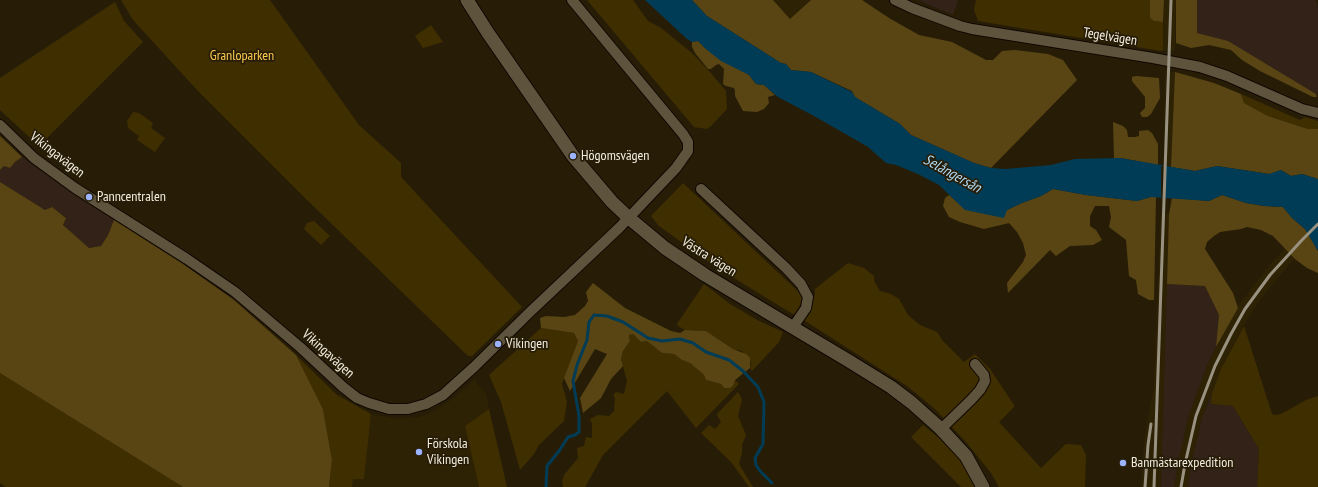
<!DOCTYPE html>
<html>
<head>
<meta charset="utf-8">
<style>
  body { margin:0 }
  canvas { display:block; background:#271d07 }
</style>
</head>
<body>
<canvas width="1318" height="487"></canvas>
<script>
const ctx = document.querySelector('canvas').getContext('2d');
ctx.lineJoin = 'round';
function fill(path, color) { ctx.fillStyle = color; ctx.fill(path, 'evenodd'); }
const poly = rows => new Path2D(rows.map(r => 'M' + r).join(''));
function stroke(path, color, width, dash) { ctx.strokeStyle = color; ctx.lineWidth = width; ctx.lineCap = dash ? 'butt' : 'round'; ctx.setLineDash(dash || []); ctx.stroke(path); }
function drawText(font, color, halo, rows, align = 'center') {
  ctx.font = font + ' "PT Sans Narrow",sans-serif'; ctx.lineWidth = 3.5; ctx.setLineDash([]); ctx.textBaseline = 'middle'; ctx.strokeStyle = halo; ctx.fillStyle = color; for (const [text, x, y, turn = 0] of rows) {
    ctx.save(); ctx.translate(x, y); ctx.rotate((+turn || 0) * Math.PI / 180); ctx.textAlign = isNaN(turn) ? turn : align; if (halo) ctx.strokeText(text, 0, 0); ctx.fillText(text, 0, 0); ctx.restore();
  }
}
fill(poly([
  [773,0,811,0,790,19],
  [1164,0,1176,0,1175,51,1163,50],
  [1165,70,1175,72,1171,167,1164,166],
  [1161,214,1169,214,1165,387,1161,487,1141,487,1144,442,1154,386],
  [1297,235,1307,244,1270,287,1251,313,1237,337,1221,369,1202,418,1191,465,1188,487,1174,487,1178,462,1189,414,1208,363,1239,305,1269,266],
  [474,380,486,394,489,409,465,426,479,487,352,487,353,479,364,479,371,414,396,419,420,417,436,410,455,397]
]), '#2e2204');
fill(poly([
  [918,0,958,0,953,15],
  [1197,0,1316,0,1318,7,1318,94,1316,94,1212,38,1197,33],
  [22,157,70,192,114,220,108,235,101,246,89,248,63,225,66,217,52,207,45,210,0,182,0,170,4,166,10,168,15,162],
  [1167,284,1205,286,1219,315,1216,347,1208,363,1189,414,1178,462,1174,487,1161,487],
  [1212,393,1211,404,1233,406,1259,449,1257,487,1188,487,1191,465,1202,418]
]), '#322218');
fill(poly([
  [121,0,270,0,359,125,401,163,401,177,522,307,472,356,468,356,306,199,198,91,133,20],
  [587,0,633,0,648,21,661,28,692,53,710,72,726,91,727,109,712,125,707,129,694,127],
  [976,0,1150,0,1150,18,1154,21,1163,22,1163,50,1161,51,978,21,974,10],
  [115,2,124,21,143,42,39,146,0,110,0,78],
  [431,25,443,42,423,48,415,36],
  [1241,94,1300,120,1305,117,1318,121,1318,129,1308,129,1268,116,1244,103],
  [133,112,139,113,153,123,151,128,165,138,155,152,137,140,139,136,128,128,127,121],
  [683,183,803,296,796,316,716,267,659,226,651,216],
  [314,221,330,236,321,245,304,229,307,223],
  [848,263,864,268,874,276,874,281,880,291,891,294,899,299,908,315,920,325,937,332,943,341,964,362,975,354,990,369,1014,405,1014,407,999,422,1041,468,1066,444,1081,445,1086,455,1085,487,999,487,991,473,966,442,935,409,907,386,802,319,815,295,815,289],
  [704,284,730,304,759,321,783,332,779,342,752,371,750,368,751,362,742,351,733,349,706,331,685,330,678,326,677,324],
  [1244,326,1272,414,1276,415,1281,414,1306,400,1318,396,1318,487,1257,487,1259,449,1233,406,1211,404,1212,393,1221,369],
  [541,328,574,333,578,341,562,384,567,402,564,421,539,445,534,454,520,470,501,402,489,375],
  [633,334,641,342,647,341,662,353,674,354,682,360,690,363,704,375,706,380,721,384,724,388,733,386,735,380,739,384,696,428,667,391,603,455,585,487,563,487,562,482,564,475,578,458,577,448,584,446,586,437,592,438,592,424,590,419,598,415,609,416,614,411,615,398,613,395,616,392,624,394,627,381,621,359,623,351,630,341,629,335],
  [296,355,337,395,371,414,364,479,353,479,352,487,329,487,332,460,323,409],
  [0,373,183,487,6,487,0,483],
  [738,392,742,399,738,416,746,435,742,445,742,453,739,464,753,487,749,487,731,462,701,433,709,425,715,429,721,422,718,417,717,414],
  [489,409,507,487,479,487,465,426],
  [923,425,939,438,959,459,980,487,961,487,911,437]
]), '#3f2e00');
fill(poly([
  [692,0,773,0,790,19,811,0,862,0,889,18,919,35,952,42,986,60,993,60,1002,51,1015,50,1048,54,1063,60,1077,80,991,168,974,163,911,135,900,124,855,97,852,91,811,72,791,70,786,64,781,63,707,16],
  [1150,0,1164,0,1163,22,1154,21,1150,18],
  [1176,0,1197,0,1197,33,1228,41,1316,94,1317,97,1313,97,1260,71,1242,60,1231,50,1209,45,1191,48,1176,43],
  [698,41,706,49,749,75,756,84,764,85,775,95,768,97,769,103,764,109,757,112,743,111,735,96,735,91,734,88,726,86,723,84,724,69,719,64,716,65,711,69,708,69,695,53,692,47,692,42],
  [1175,72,1214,83,1241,94,1244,103,1268,116,1308,129,1318,129,1318,179,1302,174,1291,176,1281,170,1270,174,1217,166,1195,171,1171,167],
  [1136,76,1159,78,1160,98,1151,114,1147,117,1142,117,1140,113,1145,108,1145,97,1132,81,1132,77],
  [1113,122,1123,126,1127,130,1128,137,1135,137,1139,136,1139,131,1148,130,1152,133,1158,144,1158,165,1121,158,1114,158],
  [0,136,22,157,15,162,10,168,4,166,0,170],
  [0,182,45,210,52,207,66,218,63,225,89,248,101,246,108,235,114,220,183,264,234,300,296,355,323,409,332,460,329,487,183,487,0,373],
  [1053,189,1086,195,1137,201,1151,197,1156,197,1154,300,1149,300,1138,294,1136,280,1129,276,1126,240,1109,227,1111,217,1109,206,1095,206,1090,216,1090,226,1096,230,1102,240,1093,245,1070,246,1056,256,1050,250,1008,293,1007,283,1023,262,1026,255,1023,243,1017,232,1009,223,984,229,960,222,949,217,943,206,945,198,949,195,966,210,1007,210,1022,203,1041,196],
  [1222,195,1246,203,1264,206,1283,207,1292,218,1305,229,1318,251,1318,273,1307,268,1295,259,1273,236,1261,230,1247,227,1241,229,1220,232,1214,236,1207,242,1205,249,1233,293,1238,308,1216,347,1219,315,1205,286,1167,284,1169,214,1172,198,1209,201],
  [593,283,625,308,671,331,680,333,685,330,706,331,733,349,746,354,750,358,750,368,735,380,733,386,730,388,724,388,721,384,706,380,704,375,690,363,682,360,674,354,662,353,647,341,641,342,633,334,629,335,630,341,623,351,621,359,623,366,611,379,601,398,583,413,580,398,607,354,595,349,570,391,564,378,578,341,574,333,541,328,540,318,546,316,564,317,575,315,585,306,588,301,586,292]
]), '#594513');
fill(poly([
  [645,0,692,0,707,16,781,63,786,64,791,70,811,72,852,92,855,97,900,124,911,135,974,163,991,168,1006,169,1051,165,1075,159,1120,158,1195,171,1217,166,1269,174,1281,170,1291,176,1302,174,1318,179,1318,251,1305,229,1292,218,1283,207,1264,206,1246,203,1222,195,1209,201,1151,197,1137,201,1086,195,1053,189,1041,196,1022,203,1007,210,1004,218,965,210,939,185,918,174,896,165,886,163,868,147,856,140,814,116,778,97,764,85,756,84,749,75,721,61,707,50,698,41,692,42,687,39]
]), '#013c56');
fill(poly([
  [1161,166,1166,166,1165,198,1161,197]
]), '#271d07');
stroke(poly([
  [546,487,547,466,559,451,568,437,575,435,579,432,579,416,573,381,577,365,587,340,589,322,594,315,607,316,623,322,648,338,662,341,680,339,693,343,706,352,729,360,743,371,758,387,764,402,763,444,755,458,756,465,760,471,772,483]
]), '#013c56', 3);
const minor = poly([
  [895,0,912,8,960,26,972,29,1153,58,1200,67,1227,76,1302,109,1318,113],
  [0,125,34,158,75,188,187,259,235,292,300,347,343,387,357,398,369,403,389,409,408,409,426,404,443,395,474,367,531,311,619,228,676,168,688,151,688,142,683,134,572,0],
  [701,189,786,268,801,284,808,297,806,308,793,327],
  [941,429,971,400,980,390,985,381,984,375,975,364]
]);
const tertiary = poly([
  [467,0,488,33,573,156,612,202,629,218,665,248,705,275,849,361,891,387,912,403,941,429,966,456,983,487]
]);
stroke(minor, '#0f0700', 12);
stroke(tertiary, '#0f0700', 15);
stroke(minor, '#5e543d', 10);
stroke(tertiary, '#5e543d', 13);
stroke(poly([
  [1145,487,1148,445,1151,424],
  [1154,487,1171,0],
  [1181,487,1185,464,1196,416,1215,366,1231,334,1245,309,1270,275,1302,240,1318,224]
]), '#9a9281', 3);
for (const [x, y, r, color] of [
  [573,156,4,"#9cb4fd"],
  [89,197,4,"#9cb4fd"],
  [498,344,4,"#9cb4fd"],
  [419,452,4,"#9cb4fd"],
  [1123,463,4,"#9cb4fd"]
]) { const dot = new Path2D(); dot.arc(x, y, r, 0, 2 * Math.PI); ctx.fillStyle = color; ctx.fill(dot); stroke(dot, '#271d07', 1.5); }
drawText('14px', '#f4eee1', '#271d07', [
  ["Tegelvägen",1110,37,9],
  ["Vikingavägen",57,155,38],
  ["Västra vägen",709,257,32],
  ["Vikingavägen",328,354,42]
]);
drawText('14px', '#fdcc50', '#271d07', [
  ["Granloparken",242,56]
]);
drawText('14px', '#f4eee1', '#271d07', [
  ["Högomsvägen",581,156],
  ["Panncentralen",97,197],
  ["Vikingen",506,344],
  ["Förskola",427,444],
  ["Vikingen",427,460],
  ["Banmästarexpedition",1131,463]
], 'left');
drawText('italic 15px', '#add9f4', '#271d07', [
  ["Selångersån",952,174,29]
]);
</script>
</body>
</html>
